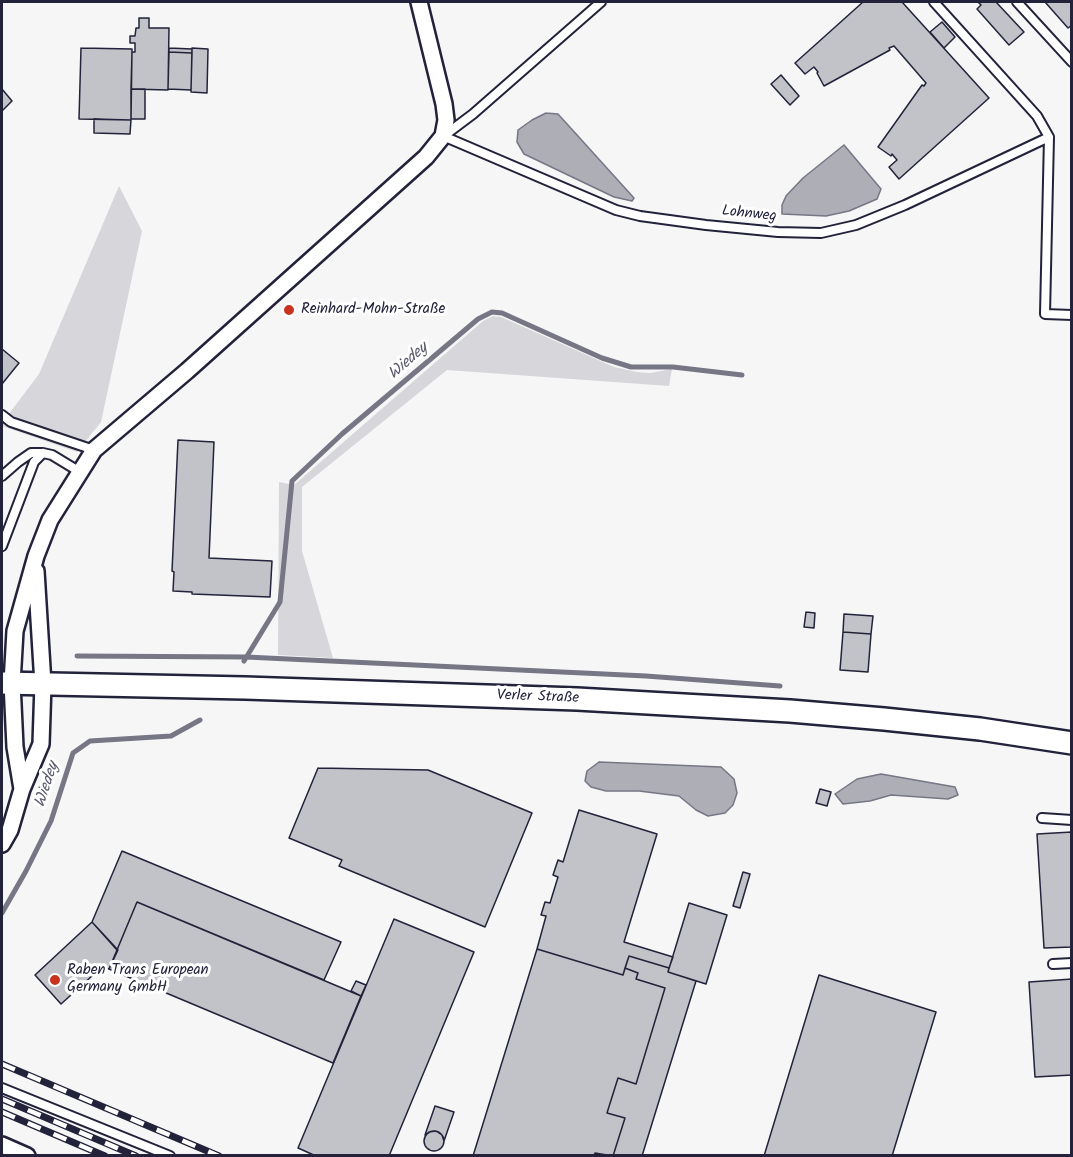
<!DOCTYPE html>
<html>
<head>
<meta charset="utf-8">
<style>
  body { margin:0 }
  #map { position:relative; width:1073px; height:1157px; overflow:hidden; background:#f6f6f7; font-family:Kalam,sans-serif }
  canvas { display:block }
  .frame { position:absolute; inset:0; border:3px solid #22223b; pointer-events:none }
</style>
</head>
<body>
<div id="map">
<canvas width="1073" height="1157"></canvas>
<div class="frame"></div>
</div>
<script>
const ctx = document.querySelector('canvas').getContext('2d');
ctx.lineJoin = 'round';
function fill(path, color) { ctx.fillStyle = color; ctx.fill(path, 'evenodd'); }
const poly = rows => new Path2D(rows.map(r => 'M' + r).join(''));
function stroke(path, color, width, dash) { ctx.strokeStyle = color; ctx.lineWidth = width; ctx.lineCap = dash ? 'butt' : 'round'; ctx.setLineDash(dash || []); ctx.stroke(path); }
function drawText(font, color, halo, rows, align = 'center') {
  ctx.font = font + ' Kalam,sans-serif'; ctx.lineWidth = 6; ctx.setLineDash([]); ctx.textBaseline = 'middle'; ctx.strokeStyle = halo; ctx.fillStyle = color; for (const [text, x, y, turn = 0] of rows) {
    ctx.save(); ctx.translate(x, y); ctx.rotate((+turn || 0) * Math.PI / 180); ctx.textAlign = isNaN(turn) ? turn : align; if (halo) ctx.strokeText(text, 0, 0); ctx.fillText(text, 0, 0); ctx.restore();
  }
}
fill(poly([
  [119,186,142,231,101,422,77,452,2,426,2,423,39,374],
  [493,316,501,317,614,367,637,372,650,373,672,369,669,386,447,370,302,487,302,551,333,658,278,655,279,482,294,485,483,321]
]), '#d7d7db');
const water = poly([
  [546,113,558,114,634,198,632,201,614,197,524,154,517,142,518,130,532,120,546,113],
  [844,145,881,189,877,199,849,211,826,216,782,214,782,205,786,196,803,178,844,145],
  [599,762,721,767,734,779,737,793,733,805,725,813,708,816,696,810,679,796,639,791,606,791,591,787,585,781,587,771,599,762],
  [881,774,955,787,958,795,948,799,891,795,870,801,843,804,835,794,857,779,881,774]
]);
fill(water, '#aeaeb7');
stroke(water, '#767685', 1.5);
stroke(poly([
  [77,656,246,657,646,676,780,686],
  [244,661,280,602,292,481,342,434,478,319,492,312,502,313,602,358,631,367,673,367,742,375],
  [2,913,26,871,51,821,73,753,90,741,171,736,200,720]
]), '#767685', 5);
const building = poly([
  [863,2,902,2,989,98,899,179,889,167,897,160,892,154,891,156,878,147,922,85,924,86,926,83,894,46,889,48,890,50,824,86,817,73,818,72,814,67,805,74,795,63,863,2],
  [978,2,996,2,1024,32,1009,45,977,9,981,5,978,2],
  [1045,2,1072,2,1072,25,1068,28,1045,2],
  [139,18,149,18,149,28,169,28,168,90,131,89,132,52,135,52,135,43,130,43,130,36,135,36,136,28,139,28,139,18],
  [942,22,955,37,944,48,930,32,942,22],
  [81,48,132,49,131,120,79,119,81,48],
  [169,48,192,49,192,53,169,52,169,48],
  [192,48,208,49,207,93,191,92,192,48],
  [169,52,192,53,191,90,168,89,169,52],
  [781,75,799,96,790,105,771,84,781,75],
  [2,89,12,101,2,111,2,89],
  [131,89,145,89,145,119,131,119,131,89],
  [94,119,131,120,130,134,94,133,94,119],
  [2,349,19,363,2,384,2,349],
  [178,440,214,442,209,558,272,561,270,597,192,594,192,592,173,591,174,572,172,571,178,440],
  [806,612,815,613,814,628,804,627,806,612],
  [844,614,873,616,871,634,843,632,844,614],
  [843,632,871,634,868,672,840,670,843,632],
  [318,768,428,770,532,813,485,927,339,866,342,860,289,838,318,768],
  [820,789,831,792,827,806,816,803,820,789],
  [579,810,657,834,624,942,673,957,669,968,629,956,623,975,537,949,546,916,541,915,545,902,550,903,558,877,553,875,558,860,563,862,579,810],
  [1072,832,1072,947,1044,948,1037,834,1072,832],
  [122,851,341,942,324,980,137,902,117,950,92,922,122,851],
  [743,872,750,874,740,908,733,906,743,872],
  [137,902,361,996,333,1063,109,969,137,902],
  [689,903,727,915,706,984,668,972,689,903],
  [394,919,474,952,389,1156,316,1156,298,1148,394,919],
  [92,922,118,950,109,969,102,967,61,1004,35,975,92,922],
  [537,949,623,975,625,968,638,973,636,979,665,988,636,1084,618,1078,607,1113,625,1118,613,1156,595,1153,594,1156,473,1156,537,949],
  [629,956,669,968,668,972,696,981,642,1156,613,1156,625,1118,607,1113,618,1078,636,1084,665,988,636,979,638,973,625,968,629,956],
  [819,975,936,1012,892,1156,764,1156,819,975],
  [1072,979,1072,1075,1035,1077,1029,982,1072,979],
  [356,981,366,985,361,996,351,991,356,981],
  [435,1106,454,1112,444,1141,442,1135,436,1131,429,1132,425,1135,435,1106],
  '424 1141a10 10 0 1 1 20 0a10 10 0 1 1-20 0Z'
]);
fill(building, '#c2c2c9');
stroke(building, '#22223b', 1.5);
const lane = poly([
  [934,2,1037,116,1049,137,1045,314,1072,315],
  [1017,2,1072,62],
  [445,135,473,114,601,2],
  [443,136,616,210,640,216,706,225,778,232,821,233,856,225,905,205,1049,137],
  [2,415,11,422,94,450],
  [2,476,18,462,31,453,43,453,52,455,80,472],
  [2,546,34,462,43,453],
  [1042,818,1072,820],
  [1053,964,1072,963],
  [2,1088,170,1156]
]);
const street = poly([
  [22,789,15,747,12,683,15,631,36,556,50,520,94,450,187,371,426,157,443,136,446,120,444,104,419,2],
  [2,844,10,830,22,789,41,744,43,684,36,571],
  [2,1145,27,1156]
]);
const secondary = poly([
  [2,683,245,688,577,699,790,711,884,719,980,729,1072,743]
]);
stroke(lane, '#22223b', 12);
stroke(street, '#22223b', 20);
stroke(secondary, '#22223b', 26);
stroke(lane, '#fff', 8);
stroke(street, '#fff', 15);
stroke(secondary, '#fff', 21);
const rail = poly([
  [2,1064,219,1156],
  [2,1099,136,1156],
  [2,1112,105,1156]
]);
stroke(rail, '#22223b', 7);
stroke(rail, '#fff', 4.5, [14]);
for (const [x, y, r, color] of [
  [289,310,6,"#c8321e"],
  [55,980,6,"#c8321e"]
]) { const dot = new Path2D(); dot.arc(x, y, r, 0, 2 * Math.PI); ctx.fillStyle = color; ctx.fill(dot); stroke(dot, '#fff', 2); }
drawText('15px', '#22223b', '#fff', [
  ["Lohnweg",749,215,6],
  ["Verler Straße",538,698,2]
]);
drawText('15px', '#22223b', '#fff', [
  ["Reinhard-Mohn-Straße",301,310],
  ["Raben Trans European",67,971],
  ["Germany GmbH",67,988]
], 'left');
drawText('italic 16px', '#5a5a6d', '#fff', [
  ["Wiedey",409,362,-41],
  ["Wiedey",48,785,-72]
]);
</script>
</body>
</html>
